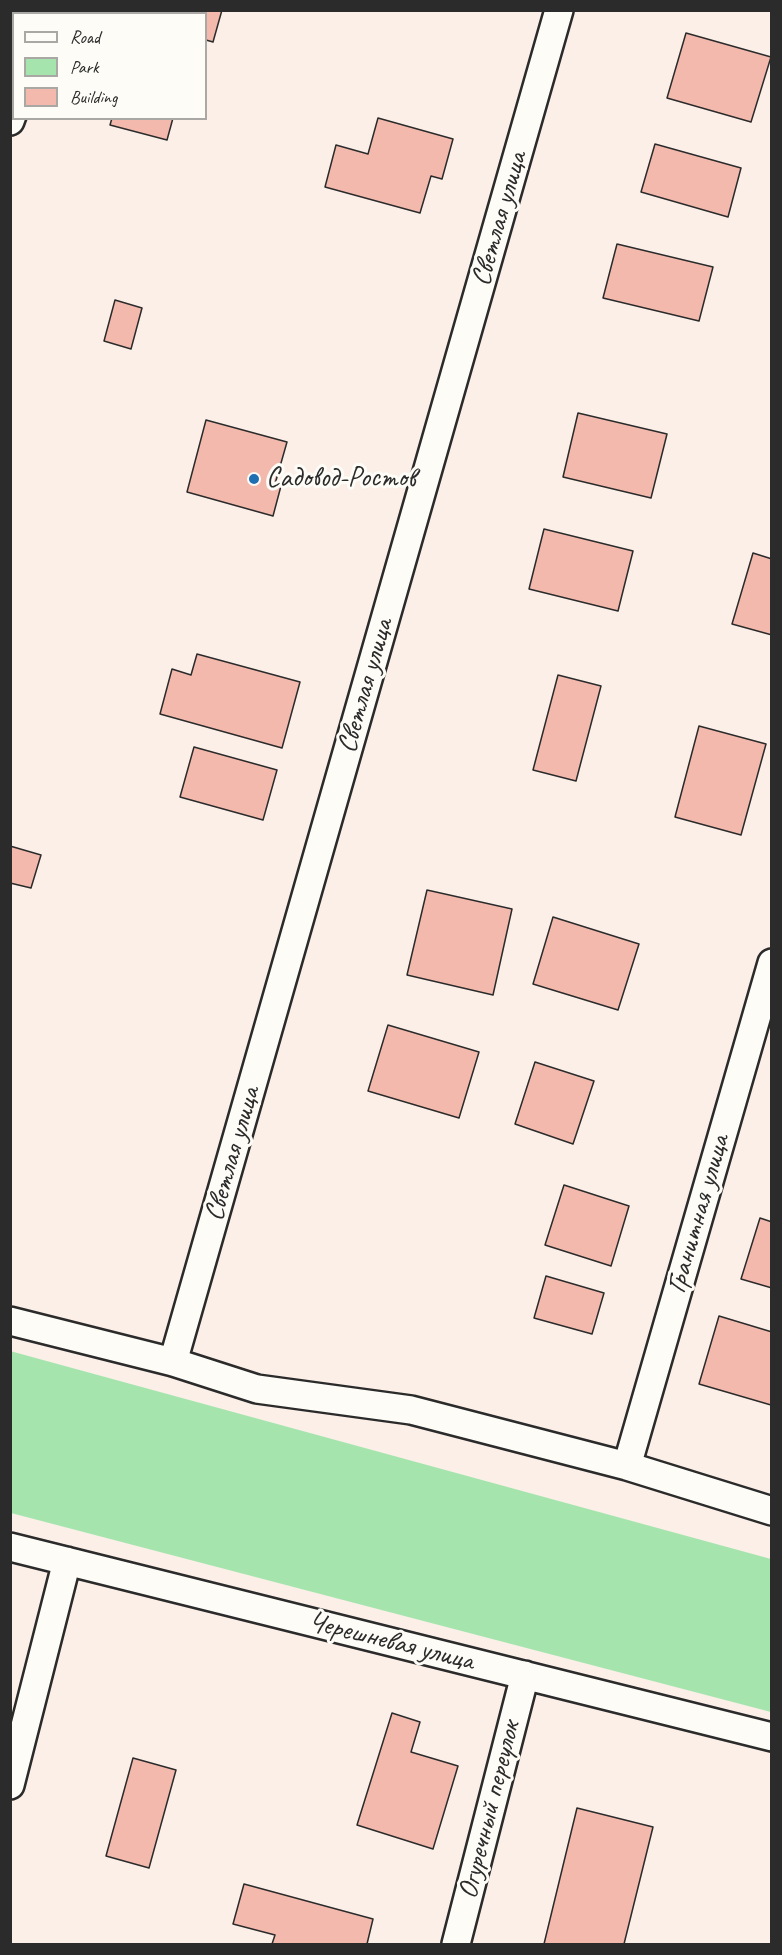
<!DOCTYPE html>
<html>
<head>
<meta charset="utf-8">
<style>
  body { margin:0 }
  #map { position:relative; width:782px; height:1955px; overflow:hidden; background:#fbefe8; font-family:Caveat,sans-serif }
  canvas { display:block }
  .frame { position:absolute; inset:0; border:12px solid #2b2b2b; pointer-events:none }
  .legend { position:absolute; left:12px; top:12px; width:195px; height:108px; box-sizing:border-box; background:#fdfcf7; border:2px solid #a9a8a5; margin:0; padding:8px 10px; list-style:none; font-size:18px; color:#2b2b2b }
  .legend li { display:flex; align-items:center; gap:12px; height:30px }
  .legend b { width:30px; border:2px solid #a9a8a5 }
</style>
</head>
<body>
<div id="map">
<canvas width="782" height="1955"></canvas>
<div class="frame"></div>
<ul class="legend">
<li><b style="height:8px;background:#fdfcf7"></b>Road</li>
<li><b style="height:16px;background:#a5e5ad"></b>Park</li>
<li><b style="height:16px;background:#f3b9ad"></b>Building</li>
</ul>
</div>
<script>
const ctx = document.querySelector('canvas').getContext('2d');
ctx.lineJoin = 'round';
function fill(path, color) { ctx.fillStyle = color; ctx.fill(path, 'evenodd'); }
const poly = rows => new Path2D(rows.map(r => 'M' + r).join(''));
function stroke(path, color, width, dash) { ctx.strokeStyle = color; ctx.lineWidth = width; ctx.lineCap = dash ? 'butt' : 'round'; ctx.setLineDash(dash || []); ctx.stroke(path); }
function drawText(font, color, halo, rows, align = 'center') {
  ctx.font = font + ' Caveat,sans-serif'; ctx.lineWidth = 6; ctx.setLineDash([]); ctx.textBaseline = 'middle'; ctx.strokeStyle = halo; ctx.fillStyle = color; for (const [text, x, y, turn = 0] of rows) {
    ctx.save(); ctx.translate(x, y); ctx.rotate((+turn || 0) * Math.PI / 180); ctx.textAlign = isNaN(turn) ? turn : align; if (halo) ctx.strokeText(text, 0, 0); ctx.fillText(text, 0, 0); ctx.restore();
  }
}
fill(poly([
  [10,1351,771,1559,771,1712,11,1513]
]), '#a5e5ad');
const building = poly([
  [164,10,222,10,213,42,206,40,206,14,163,14,164,10],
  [686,33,771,57,751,122,667,98,686,33],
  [112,118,173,118,167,140,110,125,112,118],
  [378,118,453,139,442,179,431,176,420,213,325,187,336,145,368,154,378,118],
  [655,144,741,168,728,217,641,192,655,144],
  [617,244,713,267,699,321,603,298,617,244],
  [115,300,142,308,131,349,104,341,115,300],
  [578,413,667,434,651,498,563,477,578,413],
  [206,420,287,442,275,484,281,486,273,516,187,492,206,420],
  [544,529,633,551,618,611,529,589,544,529],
  [753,553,772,559,772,635,732,624,753,553],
  [197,654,300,682,282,748,160,714,172,669,191,675,197,654],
  [558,675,601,686,576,781,533,770,558,675],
  [699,726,766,744,741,835,675,817,699,726],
  [194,747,277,770,263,820,180,797,194,747],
  [10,846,41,855,31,888,10,883,10,846],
  [427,890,512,909,493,995,407,975,427,890],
  [553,917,639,944,618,1010,533,984,553,917],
  [388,1025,479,1052,459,1118,368,1091,388,1025],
  [535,1062,594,1081,573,1144,515,1124,535,1062],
  [564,1185,629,1206,611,1266,545,1245,564,1185],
  [760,1218,772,1222,772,1288,741,1279,760,1218],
  [546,1276,604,1293,592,1334,534,1318,546,1276],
  [719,1316,772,1332,771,1405,699,1384,719,1316],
  [392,1713,420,1722,411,1752,458,1766,433,1849,357,1825,392,1713],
  [133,1758,176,1770,149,1868,106,1856,133,1758],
  [577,1808,653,1827,624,1944,544,1944,577,1808],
  [244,1884,373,1919,367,1944,272,1944,275,1935,233,1924,244,1884]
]);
fill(building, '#f3b9ad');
stroke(building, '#2b2b2b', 1.5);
const minor = poly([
  [41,14,42,10],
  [10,121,14,110],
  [10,1321,173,1362,257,1389,411,1410,627,1466,772,1511],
  [173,1362,559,10],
  [627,1466,772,963],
  [10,1547,772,1737],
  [10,1785,67,1561],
  [456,1944,525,1675]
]);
stroke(minor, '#2b2b2b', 32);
stroke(minor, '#fdfcf7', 27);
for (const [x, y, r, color] of [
  [254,479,6,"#1f6fb2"]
]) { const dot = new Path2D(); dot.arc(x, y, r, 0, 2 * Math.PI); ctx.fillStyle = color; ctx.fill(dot); stroke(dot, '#fdfcf7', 2); }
drawText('28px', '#2b2b2b', '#fdfcf7', [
  ["Светлая улица",500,219,-74],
  ["Светлая улица",366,686,-74],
  ["Светлая улица",233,1154,-74],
  ["Гранитная улица",699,1214,-74],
  ["Черешневая улица",391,1642,14],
  ["Огуречный переулок",490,1810,-76]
]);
drawText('28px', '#2b2b2b', '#fdfcf7', [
  ["Садовод-Ростов",266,479]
], 'left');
</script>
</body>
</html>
